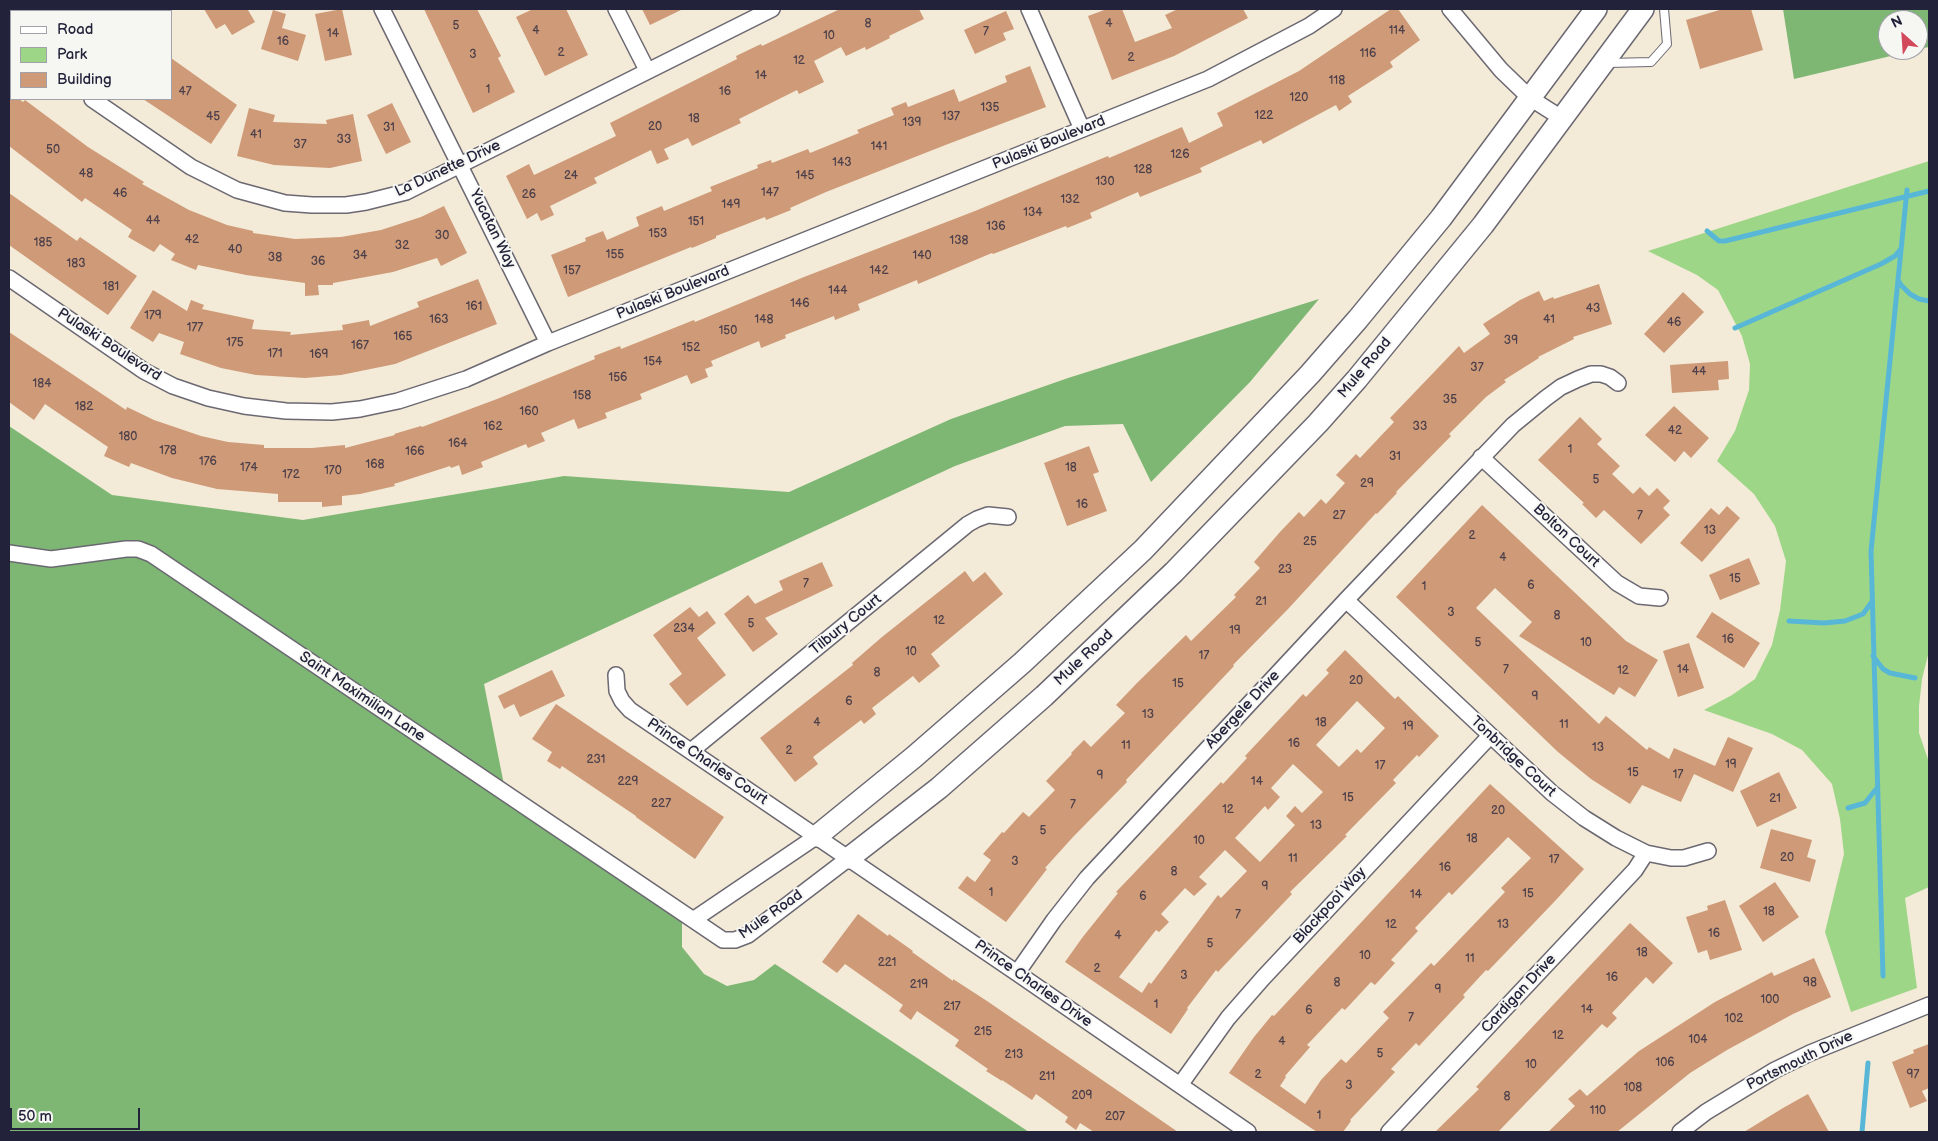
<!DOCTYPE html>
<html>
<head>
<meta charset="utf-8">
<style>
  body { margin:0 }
  #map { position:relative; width:1938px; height:1141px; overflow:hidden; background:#f3ead7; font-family:"Balsamiq Sans",sans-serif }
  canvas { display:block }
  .frame { position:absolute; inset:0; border:10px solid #22223b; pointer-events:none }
  .legend { position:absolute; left:10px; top:10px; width:162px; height:90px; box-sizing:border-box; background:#f6f6f2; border:1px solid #a1a1a9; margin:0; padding:6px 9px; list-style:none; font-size:15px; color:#22223b }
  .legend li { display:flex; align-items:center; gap:10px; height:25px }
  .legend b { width:25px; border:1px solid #a1a1a9 }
  .north { position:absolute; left:1878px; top:10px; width:50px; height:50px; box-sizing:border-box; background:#f6f6f2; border:1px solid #a1a1a9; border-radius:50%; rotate:334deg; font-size:14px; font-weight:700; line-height:20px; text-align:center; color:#22223b }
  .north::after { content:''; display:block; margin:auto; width:18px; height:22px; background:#d1495b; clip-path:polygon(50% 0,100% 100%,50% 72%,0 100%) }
  .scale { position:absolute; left:10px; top:1108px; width:130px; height:22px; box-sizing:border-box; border:2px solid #22223b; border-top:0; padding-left:6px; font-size:15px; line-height:18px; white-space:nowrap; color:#22223b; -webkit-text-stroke:4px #f6f6f2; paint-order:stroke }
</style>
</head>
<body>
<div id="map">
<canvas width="1938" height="1141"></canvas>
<div class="frame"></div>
<ul class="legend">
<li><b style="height:6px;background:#fff"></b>Road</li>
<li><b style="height:14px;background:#9ed688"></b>Park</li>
<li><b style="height:14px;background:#ce9a78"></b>Building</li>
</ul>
<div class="north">N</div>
<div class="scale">50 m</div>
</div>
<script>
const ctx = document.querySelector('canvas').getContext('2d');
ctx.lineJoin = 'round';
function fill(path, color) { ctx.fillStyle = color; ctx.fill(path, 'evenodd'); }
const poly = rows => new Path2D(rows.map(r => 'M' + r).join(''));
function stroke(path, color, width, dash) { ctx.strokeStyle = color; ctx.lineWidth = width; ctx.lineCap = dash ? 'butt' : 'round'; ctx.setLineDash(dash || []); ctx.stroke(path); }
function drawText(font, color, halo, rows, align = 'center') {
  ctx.font = font + ' "Balsamiq Sans",sans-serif'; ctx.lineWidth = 4; ctx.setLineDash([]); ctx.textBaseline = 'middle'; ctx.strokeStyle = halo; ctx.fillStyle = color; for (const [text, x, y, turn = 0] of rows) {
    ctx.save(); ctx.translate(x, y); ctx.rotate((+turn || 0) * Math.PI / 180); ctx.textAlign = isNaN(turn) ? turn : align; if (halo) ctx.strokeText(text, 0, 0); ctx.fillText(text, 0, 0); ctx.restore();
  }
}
fill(poly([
  [1929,161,1929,651,1922,679,1919,706,1919,733,1929,762,1929,887,1905,898,1917,988,1851,1012,1825,932,1844,854,1840,819,1832,784,1802,750,1772,734,1704,710,1732,695,1755,679,1772,645,1780,610,1786,561,1775,526,1754,494,1717,461,1735,431,1749,390,1750,364,1742,336,1718,290,1697,275,1648,251]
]), '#9ed688');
fill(poly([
  [1783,9,1929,9,1929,47,1918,49,1918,20,1888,20,1888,50,1916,50,1794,79],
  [1319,299,1250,382,1151,482,1123,424,1065,426,955,466,484,684,504,785,682,903,682,947,704,974,727,986,754,980,775,964,1029,1132,9,1132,9,426,112,495,303,520,564,476,789,492,951,419,1068,378]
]), '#7eb774');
stroke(poly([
  [1707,231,1719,241,1725,241,1929,191],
  [1898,280,1901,285,1910,294,1919,299,1929,301],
  [1735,328,1881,264,1895,256,1901,249],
  [1789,621,1824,623,1845,621,1863,614,1871,603],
  [1873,656,1883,669,1890,673,1915,678],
  [1848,808,1865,803,1877,788],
  [1883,976,1871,551,1907,190],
  [1862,1132,1868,1063]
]), '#58b7d7', 5);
fill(poly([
  [204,9,250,9,248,10,255,22,232,35,225,24,216,29],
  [342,9,352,55,325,61,315,14],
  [424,9,477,9,501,56,498,58,515,92,473,113],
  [533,9,566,9,588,55,545,76,516,17],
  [642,9,683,9,650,25],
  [840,9,919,9,924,19,889,36,890,38,866,50,865,47,846,56,841,47,814,61,824,82,799,94,797,90,739,119,741,123,692,146,688,138,664,149,669,159,657,164,651,150,594,178,597,183,550,206,554,215,541,221,537,213,527,219,506,176,529,164,534,175,616,136,610,123,737,59,736,56,761,44,762,46],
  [1107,9,1122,9,1135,42,1172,28,1165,15,1178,9,1243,9,1248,18,1174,56,1112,80,1088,16],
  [1391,9,1398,9,1420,40,1390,62,1393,67,1348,96,1352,102,1339,111,1336,105,1263,144,1261,140,1200,168,1202,172,1140,197,1138,192,1090,213,1092,218,1067,228,1066,226,993,254,992,253,918,284,917,280,858,304,860,310,835,320,834,316,785,335,786,338,761,348,759,341,711,361,713,366,705,369,708,377,691,384,687,375,640,394,642,399,605,413,607,418,578,429,574,419,541,433,545,441,528,448,526,444,481,462,483,467,462,475,459,465,451,468,450,466,394,484,395,486,360,494,342,496,342,505,322,507,322,502,278,502,278,494,217,489,172,478,131,463,129,467,104,456,108,447,45,404,34,420,9,402,9,332,126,410,127,407,154,420,201,436,228,442,264,445,264,448,312,448,345,445,345,448,395,435,394,434,421,426,422,427,497,399,595,359,594,356,620,346,621,349,694,320,695,322,804,277,975,211,1108,156,1109,158,1182,127,1189,143,1223,126,1217,113,1299,71],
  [1723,9,1751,9,1763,50,1700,69,1686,20],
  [273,10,286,14,282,28,306,35,298,61,261,49],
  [1006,11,1014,29,1003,33,1006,40,975,54,964,30],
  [171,58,237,105,211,144,143,99,171,99],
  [1030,66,1046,107,948,144,826,192,790,208,791,210,766,220,765,217,716,236,716,238,692,248,691,247,568,297,551,255,586,241,585,238,603,231,607,240,639,226,636,217,662,206,664,211,712,191,710,187,758,168,757,165,771,160,772,163,808,149,810,153,859,133,857,130,894,115,891,108,906,102,908,107,954,89,959,102,1007,82,1005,76],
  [9,92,11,94,11,99,19,99,23,102,25,100,88,147,144,182,142,184,189,210,227,225,253,231,253,233,295,239,341,237,381,230,421,217,444,206,467,253,441,266,437,258,393,272,333,283,333,285,318,285,319,295,305,296,305,283,246,275,198,265,196,270,171,260,175,254,160,244,154,252,128,237,132,230,85,198,82,202,9,146],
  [392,103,411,142,386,154,367,115],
  [249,108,275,115,273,122,327,124,326,120,353,114,362,161,330,168,274,165,237,156],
  [9,193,77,241,80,237,137,276,108,315,9,245],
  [478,279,497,324,395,364,341,375,305,378,256,375,221,368,180,354,184,342,159,333,153,342,130,328,153,290,187,311,191,300,204,305,202,309,254,320,252,329,291,332,290,335,343,330,342,325,369,320,370,326,419,307,417,302],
  [1599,284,1612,324,1573,337,1574,339,1538,357,1539,358,1504,380,1506,382,1486,397,1449,434,1451,436,1396,492,1397,493,1377,514,1376,513,1289,608,1233,665,1234,666,1126,780,1127,782,1073,837,1045,868,1047,869,1006,922,958,888,967,876,975,882,991,860,983,854,1002,832,1004,833,1023,812,1029,817,1055,790,1046,781,1072,754,1071,753,1084,740,1091,747,1125,713,1116,705,1137,683,1186,635,1191,641,1236,597,1234,595,1260,568,1254,562,1280,532,1299,512,1304,517,1321,499,1326,504,1345,483,1336,475,1356,454,1360,458,1394,422,1390,418,1459,346,1464,353,1490,334,1483,324,1520,300,1539,291,1544,301,1553,297,1554,299],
  [1683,292,1704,312,1664,353,1644,334],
  [1728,361,1729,379,1718,380,1719,390,1672,393,1670,365],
  [1674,406,1709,438,1691,458,1684,451,1675,462,1645,435],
  [1580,417,1602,439,1597,444,1620,466,1612,474,1633,494,1640,487,1649,496,1657,488,1670,501,1663,508,1670,515,1641,544,1604,510,1596,518,1582,504,1584,503,1538,460],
  [1089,446,1099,472,1093,474,1107,511,1067,526,1044,463],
  [1482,505,1626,641,1658,660,1635,697,1619,687,1614,695,1519,636,1532,622,1495,588,1476,608,1599,724,1606,716,1647,750,1649,747,1669,759,1674,748,1715,766,1728,737,1753,748,1733,792,1694,774,1681,802,1642,785,1630,804,1591,779,1558,752,1396,597],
  [1727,506,1740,518,1702,562,1680,543,1711,508,1719,515],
  [1749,558,1760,584,1720,600,1709,575],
  [822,562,833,586,765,618,778,634,753,652,724,614,748,595,755,604,783,590,779,581],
  [965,571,973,582,985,572,1003,594,931,654,940,666,919,683,913,676,872,708,876,714,864,724,861,720,813,757,818,764,795,782,760,738,853,665,852,663,882,637],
  [690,607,699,617,707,611,716,623,697,638,726,675,687,706,669,684,682,674,653,635],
  [1712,612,1760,643,1744,668,1696,637],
  [1689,643,1704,688,1678,697,1663,651],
  [1345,650,1395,699,1398,696,1439,736,1419,757,1417,755,1393,780,1396,783,1345,835,1347,836,1290,892,1292,894,1218,972,1216,970,1187,1008,1188,1009,1171,1034,1065,962,1082,938,1118,893,1116,892,1221,782,1223,784,1247,758,1245,756,1290,708,1303,694,1306,697,1329,673,1326,670],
  [1357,701,1385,728,1361,753,1357,749,1339,767,1316,745],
  [1293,764,1323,792,1302,813,1295,806,1286,816,1295,825,1260,862,1235,838,1265,806,1268,810,1280,797,1271,788],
  [1225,850,1247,871,1221,898,1218,895,1151,984,1149,982,1142,993,1119,977,1156,930,1159,932,1169,922,1161,914,1185,888,1194,896,1207,884,1199,877],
  [552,670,565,696,520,717,514,704,504,709,498,696],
  [556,704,724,817,695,859,636,817,636,816,562,766,560,769,547,761,552,752,532,739],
  [1779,772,1797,808,1757,827,1740,791],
  [1490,784,1584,869,1555,901,1488,971,1486,970,1463,995,1465,997,1419,1046,1416,1043,1391,1069,1395,1072,1350,1120,1351,1121,1343,1132,1317,1132,1229,1073,1254,1037,1272,1015,1274,1016],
  [1508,837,1531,858,1501,888,1505,892,1434,966,1431,963,1383,1012,1389,1018,1346,1063,1341,1059,1321,1080,1305,1104,1280,1086,1286,1077,1285,1076,1310,1047,1307,1045,1342,1008,1345,1010,1371,982,1375,985,1395,963,1391,960,1418,931,1415,928,1449,892,1452,895],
  [1771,829,1812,840,1807,857,1816,860,1810,882,1760,868],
  [1775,882,1799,917,1763,942,1739,906],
  [1725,900,1742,950,1710,960,1707,950,1698,953,1686,917,1708,910,1707,906],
  [858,914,888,936,889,934,913,951,912,952,953,981,953,979,987,1001,1178,1132,1094,1132,1080,1123,1076,1130,1065,1122,1068,1117,1036,1094,1032,1100,1002,1080,1002,1081,986,1071,988,1069,955,1046,959,1040,917,1011,911,1020,899,1011,903,1005,845,964,837,973,822,962],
  [1630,923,1673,963,1653,984,1646,977,1612,1013,1617,1018,1607,1028,1602,1024,1498,1132,1435,1132,1479,1089,1476,1087],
  [1814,958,1831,997,1793,1014,1727,1050,1690,1073,1617,1132,1548,1132,1575,1106,1568,1099,1580,1089,1587,1096,1639,1051,1715,1002,1772,972,1774,976],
  [1929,1044,1929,1088,1922,1091,1927,1101,1910,1108,1892,1062,1914,1053,1913,1050],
  [1808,1094,1829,1132,1744,1132,1783,1108]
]), '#ce9a78');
const service = poly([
  [1608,63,1651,62,1667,44,1664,9]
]);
const minor = poly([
  [382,9,548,343],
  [616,9,647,70],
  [1029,9,1082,129],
  [1450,9,1501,70,1530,98,1563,119],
  [9,42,11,43],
  [92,99,191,167,237,190,285,203,312,205,346,205,366,202,406,192,772,9],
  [9,278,144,371,173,386,208,398,244,406,286,411,332,412,360,409,398,401,466,379,548,343,1208,79,1309,26,1334,9],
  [1481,457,1617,583,1639,596,1660,598],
  [9,553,51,559,126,549,138,549,151,554,723,940,735,940,748,935,849,858],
  [1346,600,1552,793,1584,818,1616,838,1646,853,1671,858,1684,858,1708,851],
  [616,675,617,691,622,701,630,710,1017,973,1248,1132],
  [691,751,968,524,977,519,988,515,1008,517],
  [693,920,817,836],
  [1017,973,1054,920,1087,878,1346,600,1513,425,1546,398,1561,387,1578,379,1591,374,1601,374,1610,377,1618,383],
  [1180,1085,1228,1018,1263,978,1490,736],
  [1389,1132,1635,870,1646,853],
  [1680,1132,1706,1112,1775,1070,1810,1053,1929,1005]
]);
const secondary = poly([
  [817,836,914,757,1022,663,1143,550,1310,374,1358,319,1441,218,1596,9],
  [849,858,939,788,1044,696,1174,572,1318,423,1357,379,1483,225,1643,9]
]);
stroke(service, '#6b6872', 10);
stroke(minor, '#6b6872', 18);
stroke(secondary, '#6b6872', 24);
stroke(service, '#fff', 8);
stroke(minor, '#fff', 15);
stroke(secondary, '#fff', 21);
drawText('12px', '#4d404a', null, [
  ["8",868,24],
  ["4",1109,24],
  ["5",456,26],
  ["4",536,31],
  ["114",1397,31],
  ["7",986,32],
  ["14",333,34],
  ["10",829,36],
  ["16",283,42],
  ["2",561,53],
  ["116",1368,54],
  ["3",473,55],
  ["2",1131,58],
  ["12",799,61],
  ["14",761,76],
  ["118",1337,81],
  ["1",488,90],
  ["47",185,92],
  ["16",725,92],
  ["120",1299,98],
  ["135",990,108],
  ["122",1264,116],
  ["45",213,117],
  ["137",951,117],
  ["18",694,119],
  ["139",912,123],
  ["20",655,127],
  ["31",389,128],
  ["41",256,135],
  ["33",344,140],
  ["37",300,145],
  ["141",879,147],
  ["50",53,150],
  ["126",1180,155],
  ["143",842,163],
  ["128",1143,170],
  ["48",86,174],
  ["24",571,176],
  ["145",805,176],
  ["130",1105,182],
  ["147",770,193],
  ["46",120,194],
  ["26",529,195],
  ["132",1070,200],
  ["149",731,205],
  ["134",1033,213],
  ["44",153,221],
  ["151",696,222],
  ["136",996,227],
  ["153",658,234],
  ["30",442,236],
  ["42",192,240],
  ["138",959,241],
  ["185",43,243],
  ["32",402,246],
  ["40",235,250],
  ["155",615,255],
  ["34",360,256],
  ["140",922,256],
  ["38",275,258],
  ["36",318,262],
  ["183",76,264],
  ["157",572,271],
  ["142",879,271],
  ["181",111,287],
  ["144",838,291],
  ["146",800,304],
  ["161",474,307],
  ["43",1593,309],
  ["179",153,316],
  ["163",439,320],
  ["148",764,320],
  ["41",1549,320],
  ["46",1674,323],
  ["177",195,328],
  ["150",728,331],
  ["165",403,337],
  ["39",1511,341],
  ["175",235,343],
  ["167",360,346],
  ["152",691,348],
  ["171",275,354],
  ["169",319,355],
  ["154",653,362],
  ["37",1477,368],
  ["44",1699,372],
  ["156",618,378],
  ["184",42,384],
  ["158",582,396],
  ["35",1450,400],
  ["182",84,407],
  ["160",529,412],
  ["162",493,427],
  ["33",1420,427],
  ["42",1675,431],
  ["180",128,437],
  ["164",458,444],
  ["1",1570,450],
  ["178",168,451],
  ["166",415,452],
  ["31",1395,457],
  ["176",208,462],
  ["168",375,465],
  ["174",249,468],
  ["18",1071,468],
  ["170",333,471],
  ["172",291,475],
  ["5",1596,480],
  ["29",1367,484],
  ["16",1082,505],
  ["27",1339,516],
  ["7",1640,516],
  ["13",1710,531],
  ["2",1472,536],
  ["25",1310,542],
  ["4",1503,558],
  ["23",1285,570],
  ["15",1735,579],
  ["7",806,584],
  ["6",1531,586],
  ["1",1424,587],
  ["21",1261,602],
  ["3",1451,613],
  ["8",1557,616],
  ["12",939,621],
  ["5",751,624],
  ["234",684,629],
  ["19",1235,631],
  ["16",1728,640],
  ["5",1478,643],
  ["10",1586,643],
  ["10",911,652],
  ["17",1204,656],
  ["7",1506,670],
  ["14",1683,670],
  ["12",1623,671],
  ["8",877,673],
  ["20",1356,681],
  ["15",1178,684],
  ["9",1535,697],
  ["6",849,702],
  ["13",1148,715],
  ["4",817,723],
  ["18",1321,723],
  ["11",1564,725],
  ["19",1408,727],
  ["16",1294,744],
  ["11",1126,746],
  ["13",1598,748],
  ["2",789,751],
  ["231",596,760],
  ["19",1731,765],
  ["17",1380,766],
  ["15",1633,773],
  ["17",1678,775],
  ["9",1100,776],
  ["229",628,782],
  ["14",1257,782],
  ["15",1348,798],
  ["21",1775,799],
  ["227",661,804],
  ["7",1073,805],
  ["12",1228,810],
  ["20",1498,811],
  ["13",1316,826],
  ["5",1043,831],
  ["18",1472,839],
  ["10",1199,841],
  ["20",1787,858],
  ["11",1293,859],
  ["17",1554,860],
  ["3",1015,862],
  ["16",1445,868],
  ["8",1174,872],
  ["9",1265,887],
  ["1",991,893],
  ["15",1528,894],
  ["14",1416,895],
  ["6",1143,897],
  ["18",1769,912],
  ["7",1238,915],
  ["12",1391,925],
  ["13",1503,925],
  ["16",1714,934],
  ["4",1118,936],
  ["5",1210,944],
  ["18",1642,953],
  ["10",1365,956],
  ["11",1470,959],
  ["221",887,963],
  ["2",1097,969],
  ["3",1184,976],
  ["16",1612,978],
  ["8",1337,983],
  ["98",1810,983],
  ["219",919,985],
  ["9",1438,990],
  ["100",1770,1000],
  ["1",1156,1005],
  ["217",952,1007],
  ["14",1587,1010],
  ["6",1309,1011],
  ["7",1411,1018],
  ["102",1734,1019],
  ["215",983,1032],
  ["12",1558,1036],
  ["104",1698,1040],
  ["4",1282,1042],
  ["5",1380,1054],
  ["213",1014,1055],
  ["106",1665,1063],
  ["10",1531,1065],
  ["2",1258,1075],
  ["97",1913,1075],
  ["211",1047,1077],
  ["3",1349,1086],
  ["108",1633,1088],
  ["209",1082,1096],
  ["8",1507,1097],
  ["110",1598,1111],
  ["1",1319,1116],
  ["207",1115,1117]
]);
drawText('15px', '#22223b', '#f6f6f2', [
  ["Pulaski Boulevard",1049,143,-22],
  ["La Dunette Drive",448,169,-25],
  ["Yucatan Way",492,229,64],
  ["Pulaski Boulevard",673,293,-22],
  ["Pulaski Boulevard",109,345,33],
  ["Mule Road",1365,368,-50],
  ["Bolton Court",1566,536,43],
  ["Tilbury Court",846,625,-39],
  ["Mule Road",1084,658,-43],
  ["Saint Maximilian Lane",362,697,34],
  ["Abergele Drive",1243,710,-47],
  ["Tonbridge Court",1513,757,43],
  ["Prince Charles Court",707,762,34],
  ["Blackpool Way",1330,906,-47],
  ["Mule Road",771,915,-35],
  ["Prince Charles Drive",1033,984,35],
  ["Cardigan Drive",1519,994,-47],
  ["Portsmouth Drive",1800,1061,-26]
]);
</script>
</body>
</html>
